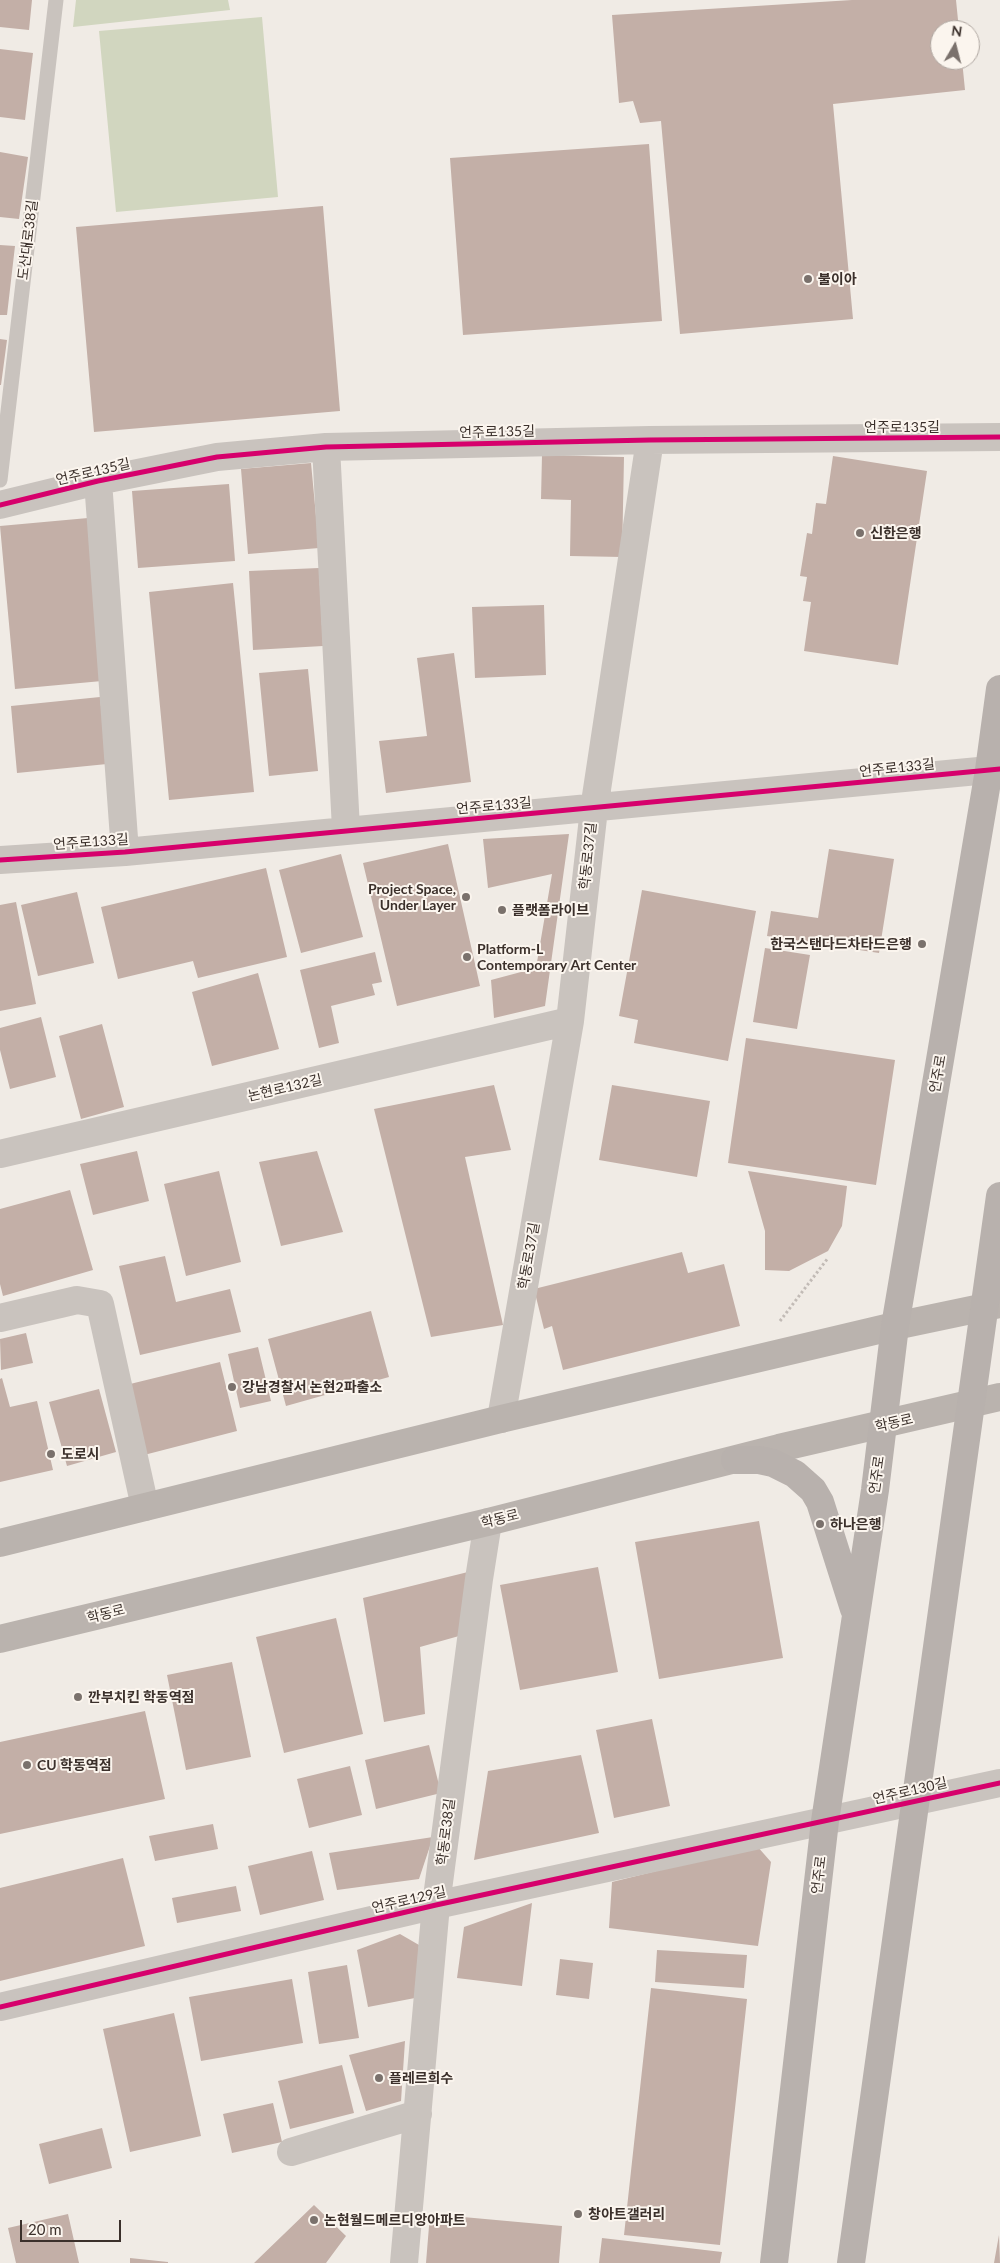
<!DOCTYPE html>
<html>
<head>
<meta charset="utf-8">
<style>
  body { margin:0 }
  #map { position:relative; width:1000px; height:2263px; overflow:hidden; background:#f0ebe5; font-family:Lato,sans-serif }
  canvas { display:block }
  .north { position:absolute; left:930px; top:20px; width:50px; height:50px; box-sizing:border-box; background:#fbf5ee; border:1px solid #aea6a0; border-radius:50%; rotate:8deg; font-size:14px; font-weight:700; line-height:20px; text-align:center; color:#3b302b }
  .north::after { content:''; display:block; margin:auto; width:18px; height:22px; background:#7a716c; clip-path:polygon(50% 0,100% 100%,50% 72%,0 100%) }
  .scale { position:absolute; left:20px; top:2220px; width:101px; height:22px; box-sizing:border-box; border:2px solid #3b302b; border-top:0; padding-left:6px; font-size:15px; line-height:18px; white-space:nowrap; color:#3b302b; -webkit-text-stroke:4px #fbf5ee; paint-order:stroke }
</style>
</head>
<body>
<div id="map">
<canvas width="1000" height="2263"></canvas>
<div class="north">N</div>
<div class="scale">20 m</div>
</div>
<script>
const ctx = document.querySelector('canvas').getContext('2d');
ctx.lineJoin = 'round';
function fill(path, color) { ctx.fillStyle = color; ctx.fill(path, 'evenodd'); }
const poly = rows => new Path2D(rows.map(r => 'M' + r).join(''));
function stroke(path, color, width, dash) { ctx.strokeStyle = color; ctx.lineWidth = width; ctx.lineCap = dash ? 'butt' : 'round'; ctx.setLineDash(dash || []); ctx.stroke(path); }
function drawText(font, color, halo, rows, align = 'center') {
  ctx.font = font + ' Lato,"Noto Sans KR",sans-serif'; ctx.lineWidth = 4; ctx.setLineDash([]); ctx.textBaseline = 'middle'; ctx.strokeStyle = halo; ctx.fillStyle = color; for (const [text, x, y, turn = 0] of rows) {
    ctx.save(); ctx.translate(x, y); ctx.rotate((+turn || 0) * Math.PI / 180); ctx.textAlign = isNaN(turn) ? turn : align; if (halo) ctx.strokeText(text, 0, 0); ctx.fillText(text, 0, 0); ctx.restore();
  }
}
fill(poly([
  [76,0,228,0,230,10,73,27],
  [262,17,278,197,116,212,99,31]
]), '#d1d6bf');
fill(poly([
  [0,0,32,0,29,30,0,27],
  [852,0,956,0,959,30,940,30,940,60,962,60,965,90,833,104,853,319,680,334,661,121,640,123,633,101,619,103,612,15],
  [0,49,33,53,25,120,0,117],
  [649,144,662,321,463,335,450,158],
  [0,152,28,157,19,219,0,217],
  [323,206,340,411,94,432,76,227],
  [0,245,15,246,7,315,0,315],
  [0,339,7,340,1,385,0,385],
  [542,455,624,457,622,557,570,556,571,500,541,499],
  [833,456,927,471,898,665,804,651,811,602,803,601,807,577,800,576,807,533,812,534,816,503,826,504],
  [311,463,319,548,248,554,241,469],
  [229,484,235,561,138,568,132,491],
  [88,518,102,681,15,689,0,526],
  [319,568,323,646,253,650,249,571],
  [233,583,254,792,169,800,149,592],
  [544,605,546,675,475,678,472,607],
  [454,653,471,782,386,793,379,741,427,736,417,658],
  [308,669,318,771,269,776,259,673],
  [100,697,107,764,17,773,11,706],
  [569,834,545,1006,494,1018,491,980,536,968,552,874,488,888,483,839],
  [448,844,480,986,397,1006,363,863],
  [829,849,894,859,879,953,767,936,771,911,818,918],
  [341,854,363,937,301,953,279,870],
  [266,868,287,957,198,978,193,961,118,979,101,907],
  [642,890,756,911,728,1061,634,1043,638,1020,619,1016],
  [77,892,94,963,38,976,21,905],
  [16,902,36,1004,0,1011,0,905],
  [765,948,810,955,797,1029,753,1022],
  [375,952,382,982,372,984,375,995,331,1006,339,1043,319,1048,300,970],
  [258,973,279,1049,212,1066,192,992],
  [41,1017,56,1077,10,1089,0,1050,0,1028],
  [102,1024,124,1107,81,1119,59,1036],
  [746,1038,895,1060,876,1185,728,1163],
  [494,1085,511,1150,465,1157,503,1325,431,1337,374,1109],
  [612,1085,710,1101,697,1177,599,1160],
  [137,1151,149,1201,93,1215,80,1164],
  [317,1151,343,1232,281,1246,259,1162],
  [219,1171,241,1262,186,1276,164,1184],
  [748,1171,847,1186,842,1226,828,1251,789,1271,765,1270,765,1231],
  [70,1190,93,1270,3,1296,0,1284,0,1209],
  [682,1252,688,1273,724,1264,740,1326,563,1370,552,1326,544,1329,534,1289],
  [165,1256,176,1302,230,1289,241,1332,140,1355,119,1266],
  [371,1311,389,1377,286,1406,268,1339],
  [26,1333,33,1363,1,1370,0,1339],
  [258,1347,271,1401,240,1408,228,1354],
  [220,1362,237,1431,144,1455,126,1385],
  [2,1378,10,1407,37,1401,53,1470,0,1482,0,1379],
  [99,1389,116,1452,67,1466,49,1402],
  [759,1521,783,1658,659,1679,635,1542],
  [598,1567,618,1672,520,1690,500,1585],
  [468,1572,459,1636,420,1647,425,1714,384,1722,363,1598],
  [336,1618,363,1734,284,1753,256,1637],
  [232,1662,251,1757,186,1770,167,1675],
  [145,1711,165,1799,0,1834,0,1742],
  [652,1719,670,1806,614,1818,596,1730],
  [429,1745,441,1793,376,1809,365,1760],
  [581,1755,599,1833,474,1860,488,1771],
  [350,1766,362,1815,309,1828,297,1779],
  [213,1824,218,1849,155,1861,149,1836],
  [433,1837,419,1879,337,1890,329,1853],
  [757,1846,771,1862,758,1946,609,1928,612,1882],
  [312,1851,324,1900,260,1915,248,1866],
  [123,1858,145,1946,0,1981,0,1888],
  [236,1886,241,1911,177,1923,172,1898],
  [532,1903,522,1986,457,1978,464,1927],
  [400,1934,419,1945,415,1998,368,2007,357,1950],
  [657,1950,747,1955,744,1988,655,1982],
  [560,1959,593,1963,589,1999,556,1995],
  [347,1965,359,2038,319,2044,308,1972],
  [292,1979,303,2043,201,2061,189,1997],
  [651,1988,747,1999,720,2245,624,2235],
  [174,2013,201,2136,130,2152,103,2029],
  [405,2041,401,2101,366,2111,349,2055],
  [342,2065,354,2113,290,2129,278,2081],
  [273,2103,282,2142,232,2153,223,2114],
  [102,2128,112,2168,49,2184,39,2144],
  [314,2205,346,2236,326,2263,254,2263],
  [68,2214,79,2263,16,2263,8,2228],
  [430,2214,562,2226,559,2263,426,2263],
  [999,2235,1000,2263,994,2263],
  [602,2238,722,2252,720,2263,599,2263],
  [130,2258,168,2262,168,2263,130,2263]
]), '#c3afa7');
stroke(poly([
  [780,1321,828,1258]
]), '#c2bbb6', 3, [2.5, 2.5]);
stroke(poly([
  [0,480,56,0]
]), '#c9c3be', 15);
stroke(poly([
  [326,447,346,829],
  [98,481,125,852],
  [0,505,98,481,217,457,326,447,650,440,1000,437],
  [0,860,125,852,1000,769],
  [0,1154,570,1021],
  [0,1318,77,1300,100,1304,145,1507],
  [501,1419,570,1021,594,809,650,440],
  [0,2007,436,1905,1000,1783],
  [291,2152,418,2114],
  [404,2263,436,1905,479,1579,488,1522]
]), '#c9c3be', 28);
stroke(poly([
  [0,1543,501,1419,895,1326,1000,1304],
  [0,1639,488,1522,779,1448,1000,1397]
]), '#bab3ae', 28);
stroke(poly([
  [735,1460,759,1460,773,1463,795,1474,813,1490,820,1502,854,1609],
  [774,2263,825,1821,875,1490,895,1326,989,770,1000,689],
  [851,2263,1000,1196]
]), '#b8b1ad', 28);
stroke(poly([
  [0,505,98,481,217,457,326,447,650,440,1000,437],
  [0,860,125,852,1000,769],
  [0,2007,436,1905,1000,1783]
]), '#d6006c', 5);
for (const [x, y, r, color] of [
  [808,279,5,"#7a716c"],
  [860,533,5,"#7a716c"],
  [466,897,5,"#7a716c"],
  [502,910,5,"#7a716c"],
  [922,944,5,"#7a716c"],
  [467,957,5,"#7a716c"],
  [232,1387,5,"#7a716c"],
  [51,1454,5,"#7a716c"],
  [820,1524,5,"#7a716c"],
  [78,1697,5,"#7a716c"],
  [27,1765,5,"#7a716c"],
  [379,2078,5,"#7a716c"],
  [578,2214,5,"#7a716c"],
  [314,2220,5,"#7a716c"]
]) { const dot = new Path2D(); dot.arc(x, y, r, 0, 2 * Math.PI); ctx.fillStyle = color; ctx.fill(dot); stroke(dot, '#fbf5ee', 2); }
drawText('14px', '#3b302b', '#fbf5ee', [
  ["도산대로38길",28,240,-83],
  ["언주로135길",902,427],
  ["언주로135길",497,432,-1],
  ["언주로135길",93,472,-13],
  ["언주로133길",897,768,-6],
  ["언주로133길",494,806,-5],
  ["언주로133길",91,842,-4],
  ["학동로37길",588,856,-84],
  ["언주로",938,1074,-80],
  ["논현로132길",285,1088,-13],
  ["학동로37길",529,1256,-80],
  ["학동로",894,1423,-13],
  ["언주로",877,1475,-82],
  ["학동로",500,1519,-14],
  ["학동로",106,1614,-14],
  ["언주로130길",910,1791,-13],
  ["학동로38길",446,1832,-83],
  ["언주로",819,1875,-83],
  ["언주로129길",409,1900,-13]
]);
drawText('bold 14px', '#3b302b', '#fbf5ee', [
  ["불이아",818,279],
  ["신한은행",870,533],
  ["Project Space,",456,889,"right"],
  ["Under Layer",456,905,"right"],
  ["플랫폼라이브",512,910],
  ["한국스탠다드차타드은행",912,944,"right"],
  ["Platform-L",477,949],
  ["Contemporary Art Center",477,965],
  ["강남경찰서 논현2파출소",242,1387],
  ["도로시",61,1454],
  ["하나은행",830,1524],
  ["깐부치킨 학동역점",88,1697],
  ["CU 학동역점",37,1765],
  ["플레르희수",389,2078],
  ["창아트갤러리",588,2214],
  ["논현월드메르디앙아파트",324,2220]
], 'left');
</script>
</body>
</html>
